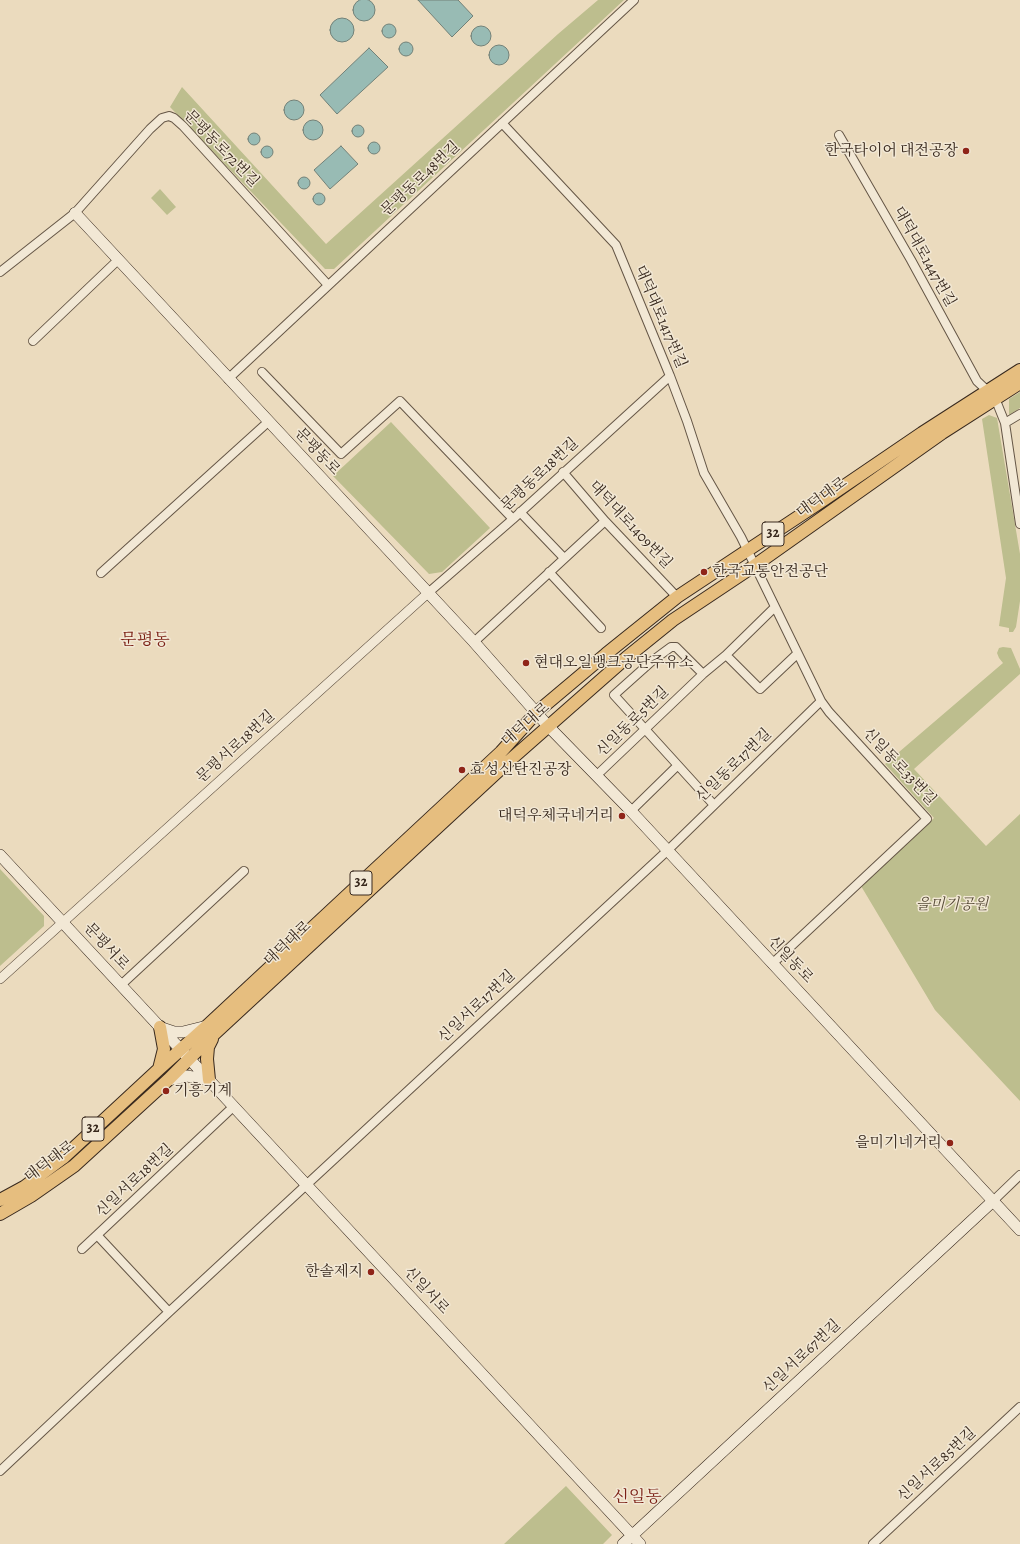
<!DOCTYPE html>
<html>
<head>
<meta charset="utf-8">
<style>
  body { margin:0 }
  canvas { display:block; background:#ebdbbe }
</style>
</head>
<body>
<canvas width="1020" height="1544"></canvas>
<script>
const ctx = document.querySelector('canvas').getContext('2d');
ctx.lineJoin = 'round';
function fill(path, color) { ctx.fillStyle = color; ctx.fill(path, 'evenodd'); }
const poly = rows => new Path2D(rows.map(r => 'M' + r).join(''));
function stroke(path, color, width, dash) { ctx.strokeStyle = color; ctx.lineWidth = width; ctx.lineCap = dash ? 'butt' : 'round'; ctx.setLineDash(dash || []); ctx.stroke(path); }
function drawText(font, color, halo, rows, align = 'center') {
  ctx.font = font + ' Alegreya,"Noto Serif KR",serif'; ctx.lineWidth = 3; ctx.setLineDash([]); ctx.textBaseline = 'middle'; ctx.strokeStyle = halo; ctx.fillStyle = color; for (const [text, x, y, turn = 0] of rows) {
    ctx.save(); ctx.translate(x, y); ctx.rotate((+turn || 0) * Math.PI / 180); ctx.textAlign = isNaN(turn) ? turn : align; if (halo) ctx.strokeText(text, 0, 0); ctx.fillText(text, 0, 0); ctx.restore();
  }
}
fill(poly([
  [598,0,624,0,334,269,325,269,170,107,182,87,326,244,558,34],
  [160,189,176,207,167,215,151,198],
  [1020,392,1020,408,1009,415,1009,399],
  [989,415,997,418,1020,554,1020,601,1016,627,1013,632,1009,632,1009,628,999,626,1006,578,982,419],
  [391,422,490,528,442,572,429,574,333,476],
  [1003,647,1011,648,1020,669,1020,674,914,769,986,846,1020,814,1020,1101,935,1010,861,886,934,818,885,764,1003,663,999,658,997,653,999,648],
  [0,869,44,916,44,926,0,966],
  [566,1486,612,1535,603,1544,504,1544]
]), '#bdbe8e');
const water = poly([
  '353 10a11 11 0 1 1 22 0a11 11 0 1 1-22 0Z',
  [418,0,458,0,473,16,452,37,418,0],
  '330 30a12 12 0 1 1 24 0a12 12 0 1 1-24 0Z',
  '382 31a7 7 0 1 1 14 0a7 7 0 1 1-14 0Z',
  '471 36a10 10 0 1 1 20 0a10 10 0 1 1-20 0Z',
  '399 49a7 7 0 1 1 14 0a7 7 0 1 1-14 0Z',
  '489 55a10 10 0 1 1 20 0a10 10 0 1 1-20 0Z',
  [369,48,388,67,337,114,320,95,369,48],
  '284 110a10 10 0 1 1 20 0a10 10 0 1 1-20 0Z',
  '303 130a10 10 0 1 1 20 0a10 10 0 1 1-20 0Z',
  '352 131a6 6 0 1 1 12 0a6 6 0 1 1-12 0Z',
  '248 139a6 6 0 1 1 12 0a6 6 0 1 1-12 0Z',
  '368 148a6 6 0 1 1 12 0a6 6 0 1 1-12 0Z',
  '261 152a6 6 0 1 1 12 0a6 6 0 1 1-12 0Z',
  [341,146,358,164,330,189,314,170,341,146],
  '298 183a6 6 0 1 1 12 0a6 6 0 1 1-12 0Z',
  '313 199a6 6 0 1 1 12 0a6 6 0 1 1-12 0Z'
]);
fill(water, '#98bbb4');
stroke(water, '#728178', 1);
const minor = poly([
  [502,123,616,245,670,376,687,421,704,473,741,537,821,701,829,712,927,819,772,964],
  [839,135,911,260,977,381,995,398,1005,423,1020,524],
  [0,272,75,213,150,129,162,118,169,116,174,118,183,126,328,285],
  [33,341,118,260],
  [262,372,341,454,400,401,513,519],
  [228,379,634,0],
  [1005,423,1020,414],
  [563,472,605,521,677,597],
  [520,512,564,558],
  [549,572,601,628],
  [101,573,268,422],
  [428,593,513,519,670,376],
  [474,642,605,521],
  [726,655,760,689,797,654],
  [703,674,676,647,671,647,652,661,614,695,714,805],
  [597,775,703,674,726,655,775,607],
  [631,811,677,766],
  [121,985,244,871],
  [993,1201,1020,1175],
  [82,1249,97,1235],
  [169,1312,97,1235,233,1107],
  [0,1471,169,1312,667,851,821,701],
  [873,1544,1020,1407]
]);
const tertiary = poly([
  [0,979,428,593]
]);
const secondary = poly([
  [75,213,474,642,548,726,631,811,1020,1230],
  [0,855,640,1544],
  [162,1028,174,1032,183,1032,207,1026],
  [168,1080,187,1076,209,1080],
  [623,1544,993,1201]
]);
const primary = poly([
  [159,1069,164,1049,160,1027],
  [209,1080,207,1059,208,1047,212,1039],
  [0,1200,24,1187,63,1158,159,1069,208,1025,501,752,537,712,606,654,677,597,822,501,922,433,1020,370],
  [0,1214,31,1196,74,1166,168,1080,213,1035,509,761,626,658,673,620,754,566,942,433,1020,383]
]);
stroke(minor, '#655646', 10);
stroke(tertiary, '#655646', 10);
stroke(secondary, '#38291e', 12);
stroke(primary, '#38291e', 14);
stroke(minor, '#f2e8d5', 8);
stroke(tertiary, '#f2e8d5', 9);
stroke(secondary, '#f2e8d5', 11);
stroke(primary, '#e6be7f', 12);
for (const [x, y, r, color] of [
  [966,151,4,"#8f2418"],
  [704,572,4,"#8f2418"],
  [526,663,4,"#8f2418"],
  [462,770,4,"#8f2418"],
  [622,816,4,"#8f2418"],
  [166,1091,4,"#8f2418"],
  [950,1143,4,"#8f2418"],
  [371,1272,4,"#8f2418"]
]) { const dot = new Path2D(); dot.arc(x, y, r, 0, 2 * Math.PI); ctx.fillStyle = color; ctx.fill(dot); stroke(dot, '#f2e8d5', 1.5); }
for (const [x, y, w] of [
  [773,534,22],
  [361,883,22],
  [93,1129,22]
]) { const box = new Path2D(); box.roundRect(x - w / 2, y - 12, w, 24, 3); ctx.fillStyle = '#f2e8d5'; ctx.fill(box); stroke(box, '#38291e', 1); }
drawText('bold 14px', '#38291e', null, [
  ["32",773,534],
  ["32",361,883],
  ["32",93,1129]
]);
drawText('15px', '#38291e', '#f2e8d5', [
  ["문평동로72번길",221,149,46],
  ["문평동로48번길",421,179,-43],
  ["대덕대로1447번길",924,257,61],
  ["대덕대로1417번길",660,317,67],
  ["문평동로",317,452,47],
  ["문평동로18번길",540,475,-43],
  ["대덕대로",822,498,-36],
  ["대덕대로1409번길",630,525,47],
  ["신일동로5번길",633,722,-44],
  ["대덕대로",526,725,-41],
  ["문평서로18번길",236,747,-42],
  ["신일동로17번길",734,766,-44],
  ["신일동로33번길",899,767,47],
  ["대덕대로",288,944,-43],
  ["문평서로",106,947,47],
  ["신일동로",790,960,47],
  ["신일서로17번길",477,1007,-43],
  ["대덕대로",50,1162,-37],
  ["신일서로18번길",135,1181,-43],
  ["신일서로",426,1291,47],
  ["신일서로67번길",802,1357,-43],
  ["신일서로85번길",937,1465,-43]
]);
drawText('15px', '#38291e', '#f2e8d5', [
  ["한국타이어 대전공장",958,151],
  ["한국교통안전공단",712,572,"left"],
  ["현대오일뱅크공단주유소",534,663,"left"],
  ["효성신탄진공장",470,770,"left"],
  ["대덕우체국네거리",614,816],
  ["기흥기계",174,1091,"left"],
  ["을미기네거리",942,1143],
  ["한솔제지",363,1272]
], 'right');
drawText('italic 15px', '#594e3a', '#f2e8d5', [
  ["을미기공원",952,905]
]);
drawText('17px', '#7a1f14', '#f2e8d5', [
  ["문평동",145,641],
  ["신일동",637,1498]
]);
</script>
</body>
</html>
